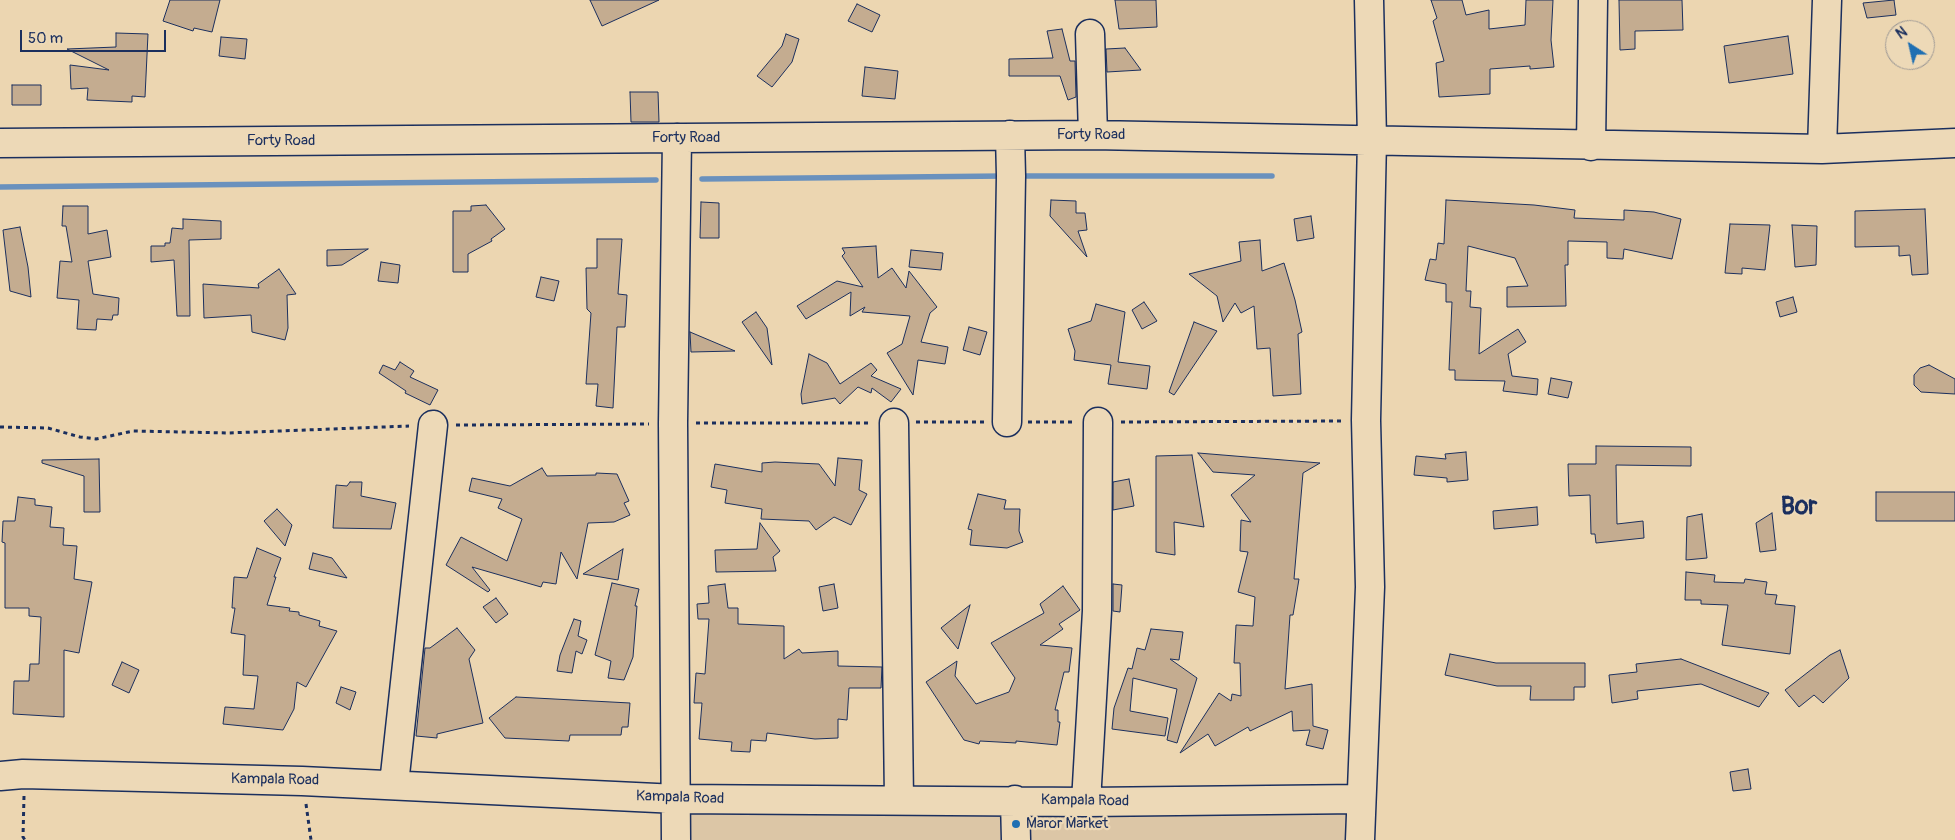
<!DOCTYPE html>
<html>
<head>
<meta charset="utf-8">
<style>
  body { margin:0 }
  #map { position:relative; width:1955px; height:840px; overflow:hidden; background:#ecd6b1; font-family:Pangolin,sans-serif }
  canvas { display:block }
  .north { position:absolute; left:1885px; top:20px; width:50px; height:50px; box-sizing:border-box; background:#edd9b7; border:1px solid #999593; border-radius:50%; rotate:325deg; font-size:14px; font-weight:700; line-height:20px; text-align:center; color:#1b2f5e }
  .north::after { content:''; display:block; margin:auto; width:18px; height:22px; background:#1f6fb2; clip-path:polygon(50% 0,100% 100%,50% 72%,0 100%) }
  .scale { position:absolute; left:20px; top:30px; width:146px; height:22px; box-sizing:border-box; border:2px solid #1b2f5e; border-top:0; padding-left:6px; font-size:15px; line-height:18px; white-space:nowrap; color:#1b2f5e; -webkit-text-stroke:4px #edd9b7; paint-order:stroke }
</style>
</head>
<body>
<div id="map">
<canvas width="1955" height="840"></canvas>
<div class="north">N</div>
<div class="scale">50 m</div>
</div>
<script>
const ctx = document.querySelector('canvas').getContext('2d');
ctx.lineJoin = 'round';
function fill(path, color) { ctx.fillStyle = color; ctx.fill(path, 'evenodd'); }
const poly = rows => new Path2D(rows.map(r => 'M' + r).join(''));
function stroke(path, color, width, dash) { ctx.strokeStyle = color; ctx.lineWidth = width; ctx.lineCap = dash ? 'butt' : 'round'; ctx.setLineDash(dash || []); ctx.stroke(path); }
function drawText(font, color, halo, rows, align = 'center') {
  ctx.font = font + ' Pangolin,sans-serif'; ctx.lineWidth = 4.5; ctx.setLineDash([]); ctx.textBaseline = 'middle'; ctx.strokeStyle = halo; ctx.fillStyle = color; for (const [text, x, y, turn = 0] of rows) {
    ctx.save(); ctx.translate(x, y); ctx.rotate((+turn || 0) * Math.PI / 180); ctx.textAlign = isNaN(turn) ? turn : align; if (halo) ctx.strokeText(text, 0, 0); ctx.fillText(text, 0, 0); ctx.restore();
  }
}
fill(poly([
  [672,804,1360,808,1361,840,671,840]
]), '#dcc6a6');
stroke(poly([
  [1019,176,1272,176],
  [702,179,1005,176],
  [0,187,656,180]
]), '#6a91bd', 5.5);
const building = poly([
  [170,0,220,0,212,32,194,28,193,31,163,21,170,0],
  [590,0,659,0,602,26,590,0],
  [1115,0,1156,0,1157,27,1119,29,1115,0],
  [1431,0,1462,0,1466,15,1489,10,1489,29,1525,25,1526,0,1553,0,1551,40,1554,67,1530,69,1530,66,1490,69,1490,94,1439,97,1436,63,1444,61,1433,21,1437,18,1431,0],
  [1619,0,1682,0,1683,30,1635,31,1635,49,1620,50,1619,0],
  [1894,0,1896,15,1867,18,1863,3,1894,0],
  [857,4,880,15,872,32,848,21,857,4],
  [1062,29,1070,61,1075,61,1076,97,1068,100,1060,76,1009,76,1009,59,1053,58,1047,31,1062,29],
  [116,33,148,34,145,97,132,96,132,102,87,100,88,88,71,89,70,65,109,70,67,49,116,47,116,33],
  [786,34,799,39,792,62,772,87,757,76,782,46,786,34],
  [1788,36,1793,74,1729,83,1724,46,1788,36],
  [221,37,247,39,245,59,219,56,221,37],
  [1125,48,1141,70,1107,72,1106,49,1125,48],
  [865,67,898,71,895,99,862,96,865,67],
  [12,85,41,85,41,105,12,105,12,85],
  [630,92,658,92,659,122,631,122,630,92],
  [1051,200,1076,201,1076,213,1085,213,1087,230,1078,231,1087,257,1050,216,1051,200],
  [1446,200,1534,205,1575,210,1574,218,1624,220,1624,210,1654,212,1681,219,1672,259,1624,249,1623,259,1607,258,1607,242,1568,241,1568,265,1565,265,1566,306,1507,307,1507,287,1528,286,1515,258,1468,246,1466,291,1471,291,1470,307,1481,308,1479,354,1518,329,1526,342,1508,354,1512,376,1538,379,1537,395,1503,391,1505,381,1455,380,1455,370,1449,370,1452,302,1446,302,1446,284,1425,280,1430,259,1436,260,1438,243,1444,244,1446,200],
  [701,202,719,203,719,238,700,238,701,202],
  [486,205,505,229,491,239,492,241,468,254,468,272,453,272,453,211,471,211,471,206,486,205],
  [63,206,88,206,88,234,107,230,111,257,88,261,93,294,119,298,118,315,113,315,112,320,97,319,96,330,77,329,79,300,57,298,60,261,72,262,66,226,62,226,63,206],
  [1925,209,1928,274,1912,275,1910,255,1899,256,1899,246,1855,247,1855,211,1925,209],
  [1311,216,1314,238,1297,241,1294,219,1311,216],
  [183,219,221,221,221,239,189,240,190,316,177,316,174,260,151,262,151,246,165,246,165,243,170,243,172,228,183,229,183,219],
  [1730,224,1770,225,1765,270,1742,268,1742,274,1725,273,1730,224],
  [1792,225,1817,226,1816,265,1795,267,1792,225],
  [20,227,28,267,31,297,10,291,3,230,20,227],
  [597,239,622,239,618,294,627,295,625,327,617,327,613,408,596,406,598,384,586,384,591,313,587,309,586,268,597,268,597,239],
  [1260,240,1262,271,1284,263,1295,300,1302,332,1298,334,1301,394,1273,396,1270,348,1257,349,1254,306,1241,313,1235,303,1223,322,1217,296,1189,274,1241,261,1239,242,1260,240],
  [876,246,878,278,892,268,906,288,909,271,937,307,930,313,921,342,948,347,945,364,918,360,913,395,887,353,902,344,910,316,862,312,865,307,850,316,851,292,806,319,797,306,837,281,863,287,842,256,845,253,842,248,876,246],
  [368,249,342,265,327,266,327,250,368,249],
  [911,250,943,253,941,270,909,267,911,250],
  [381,262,400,265,398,283,378,281,381,262],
  [279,269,296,294,287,295,288,328,285,340,252,332,251,315,204,318,203,284,259,288,258,284,279,269],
  [541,277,559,281,554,301,536,297,541,277],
  [1793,297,1797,312,1780,317,1776,302,1793,297],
  [1144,302,1157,321,1142,329,1132,310,1144,302],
  [1096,304,1125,312,1118,362,1150,366,1147,389,1108,384,1111,365,1074,360,1075,351,1068,329,1091,321,1096,304],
  [756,312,767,328,772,365,742,322,756,312],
  [1194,322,1217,331,1174,395,1169,392,1194,322],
  [969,327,987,332,980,355,963,350,969,327],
  [690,332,735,351,691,352,690,332],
  [809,354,827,363,840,384,871,363,877,370,871,376,901,389,891,402,872,388,871,393,858,387,840,404,835,398,802,404,801,394,809,354],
  [400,362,414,371,410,377,438,390,430,405,405,393,406,391,379,373,383,365,395,370,400,362],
  [1929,365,1955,379,1955,394,1921,392,1914,385,1914,375,1920,368,1929,365],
  [1551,378,1572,382,1568,398,1548,394,1551,378],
  [1596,446,1691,447,1691,466,1616,465,1617,524,1643,521,1644,538,1596,543,1595,534,1591,534,1590,495,1569,496,1568,464,1596,464,1596,446],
  [1466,452,1468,480,1447,482,1447,478,1414,475,1416,456,1446,459,1445,454,1466,452],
  [1198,453,1320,463,1303,473,1294,579,1299,579,1293,615,1290,615,1285,689,1312,684,1313,726,1328,730,1323,749,1306,745,1310,730,1293,731,1292,711,1250,731,1248,727,1215,746,1208,734,1180,753,1219,693,1231,701,1232,694,1241,696,1240,663,1234,663,1236,625,1253,626,1255,597,1238,592,1248,552,1240,551,1241,520,1251,522,1231,495,1255,475,1213,472,1198,453],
  [1192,455,1204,527,1174,522,1175,555,1156,552,1156,456,1192,455],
  [838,458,862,460,859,490,867,494,851,525,834,517,816,530,809,521,761,519,762,509,725,503,727,490,711,487,715,464,762,472,762,463,775,462,819,464,835,486,838,458],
  [99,459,100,512,84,512,84,476,42,463,42,460,99,459],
  [542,468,547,476,596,475,596,473,617,474,629,501,624,503,630,515,614,522,588,523,577,579,561,552,556,584,543,582,541,587,472,567,490,590,488,592,446,565,461,537,507,561,522,519,498,508,502,499,469,491,472,478,510,486,542,468],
  [1129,479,1134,506,1113,510,1113,482,1129,479],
  [350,482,362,482,361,496,396,503,391,529,333,528,336,485,347,486,350,482],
  [1876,492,1955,492,1955,521,1876,521,1876,492],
  [978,494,1006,500,1004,509,1020,509,1019,531,1023,542,1007,548,970,545,972,530,968,529,978,494],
  [18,497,35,499,35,505,52,507,50,527,64,528,63,545,77,546,74,579,92,582,79,653,64,650,64,717,13,714,14,681,29,681,30,664,39,664,41,617,29,616,29,608,5,608,5,543,2,542,3,521,15,521,18,497],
  [1537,507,1538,525,1494,529,1493,511,1537,507],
  [277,509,292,525,285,546,264,521,277,509],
  [1772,513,1776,550,1760,552,1756,523,1772,513],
  [1702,514,1707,558,1686,560,1687,517,1702,514],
  [760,523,780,551,773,557,776,571,716,572,715,550,757,549,760,523],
  [257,548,281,558,274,577,276,577,267,605,290,608,289,611,299,612,299,615,320,621,319,626,337,631,306,687,297,682,294,709,283,730,223,724,225,707,254,709,258,676,243,675,245,635,231,633,235,608,232,608,234,577,247,578,257,548],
  [623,549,618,580,583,574,623,549],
  [313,553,332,558,347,578,309,569,313,553],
  [1686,572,1715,575,1714,582,1744,583,1745,579,1767,582,1765,594,1777,595,1775,604,1795,606,1790,654,1722,645,1728,605,1701,604,1701,600,1685,600,1686,572],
  [612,583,639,589,635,606,637,606,633,657,624,680,608,678,611,661,595,655,612,583],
  [725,584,728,608,738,608,738,624,784,626,784,659,799,649,802,653,838,651,838,666,882,667,881,688,849,688,847,720,838,719,838,738,815,739,767,733,766,741,751,740,750,752,731,751,732,742,699,739,702,703,694,703,696,673,705,674,709,619,698,619,697,604,709,603,708,586,725,584],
  [834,584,838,608,823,611,819,587,834,584],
  [1113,584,1122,585,1120,612,1113,611,1113,584],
  [1063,586,1080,610,1059,624,1063,629,1040,645,1072,648,1069,672,1064,672,1055,710,1058,710,1058,722,1060,722,1057,745,1016,741,1016,743,980,741,979,744,964,740,926,682,957,661,955,676,976,704,1009,692,1015,678,991,643,1044,613,1040,604,1063,586],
  [496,598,508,614,496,623,483,607,496,598],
  [970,605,958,649,941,628,970,605],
  [574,619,581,621,578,636,587,640,582,654,576,651,572,673,557,671,560,655,574,619],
  [457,628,475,650,469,659,483,723,437,734,437,738,416,736,425,648,430,648,457,628],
  [1151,629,1183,632,1179,660,1170,659,1197,678,1177,743,1167,740,1177,689,1133,678,1130,711,1168,718,1165,736,1112,729,1114,708,1128,668,1132,669,1137,648,1145,650,1151,629],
  [1840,650,1849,678,1823,703,1814,695,1799,707,1785,690,1830,655,1840,650],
  [1450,654,1496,663,1585,663,1585,687,1574,687,1574,700,1530,700,1531,686,1497,686,1445,675,1450,654],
  [1681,659,1769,693,1759,707,1701,684,1637,691,1638,699,1612,703,1609,675,1637,672,1636,664,1681,659],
  [122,662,139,670,129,693,112,685,122,662],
  [341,687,356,692,350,710,336,703,341,687],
  [516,697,630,703,628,727,622,727,621,735,570,735,569,741,505,738,489,718,516,697],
  [1748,769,1751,789,1733,791,1730,772,1748,769]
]);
fill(building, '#c4ac90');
stroke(building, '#1b2f5e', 1);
const minor = poly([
  [1090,34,1093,135],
  [0,143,1093,135,1822,149,1955,143],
  [1591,146,1593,0],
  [1822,149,1827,0],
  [1007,422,1011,176,1010,135],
  [894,423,899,800],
  [0,776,23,774,302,781,677,799,1086,802,1360,799],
  [394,784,433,425],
  [1015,800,1016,840],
  [1086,802,1097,611,1098,422],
  [676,840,673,423,677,138],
  [1360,840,1370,587,1366,420,1372,139,1369,0]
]);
stroke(minor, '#1b2f5e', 31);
stroke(poly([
  [916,422,984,422],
  [1028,422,1074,422],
  [1121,422,1344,421],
  [696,423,872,423],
  [456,425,649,424],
  [0,427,48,428,80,437,96,439,133,431,228,433,409,426],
  [24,796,23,837,25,840],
  [306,804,311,840]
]), '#1b2f5e', 3, [4, 4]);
stroke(minor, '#edd9b7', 28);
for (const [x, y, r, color] of [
  [1016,824,5,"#1f6fb2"]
]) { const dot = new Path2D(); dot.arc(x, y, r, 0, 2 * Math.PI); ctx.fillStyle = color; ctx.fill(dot); stroke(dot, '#edd9b7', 2); }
drawText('15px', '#1b2f5e', '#edd9b7', [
  ["Forty Road",1091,135],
  ["Forty Road",686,138],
  ["Forty Road",281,141],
  ["Kampala Road",275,780,1],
  ["Kampala Road",680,798,2],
  ["Kampala Road",1085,801,1]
]);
drawText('15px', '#1b2f5e', '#edd9b7', [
  ["Maror Market",1026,824]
], 'left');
drawText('bold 25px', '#1b2f5e', '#edd9b7', [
  ["Bor",1799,508]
]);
</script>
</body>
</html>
